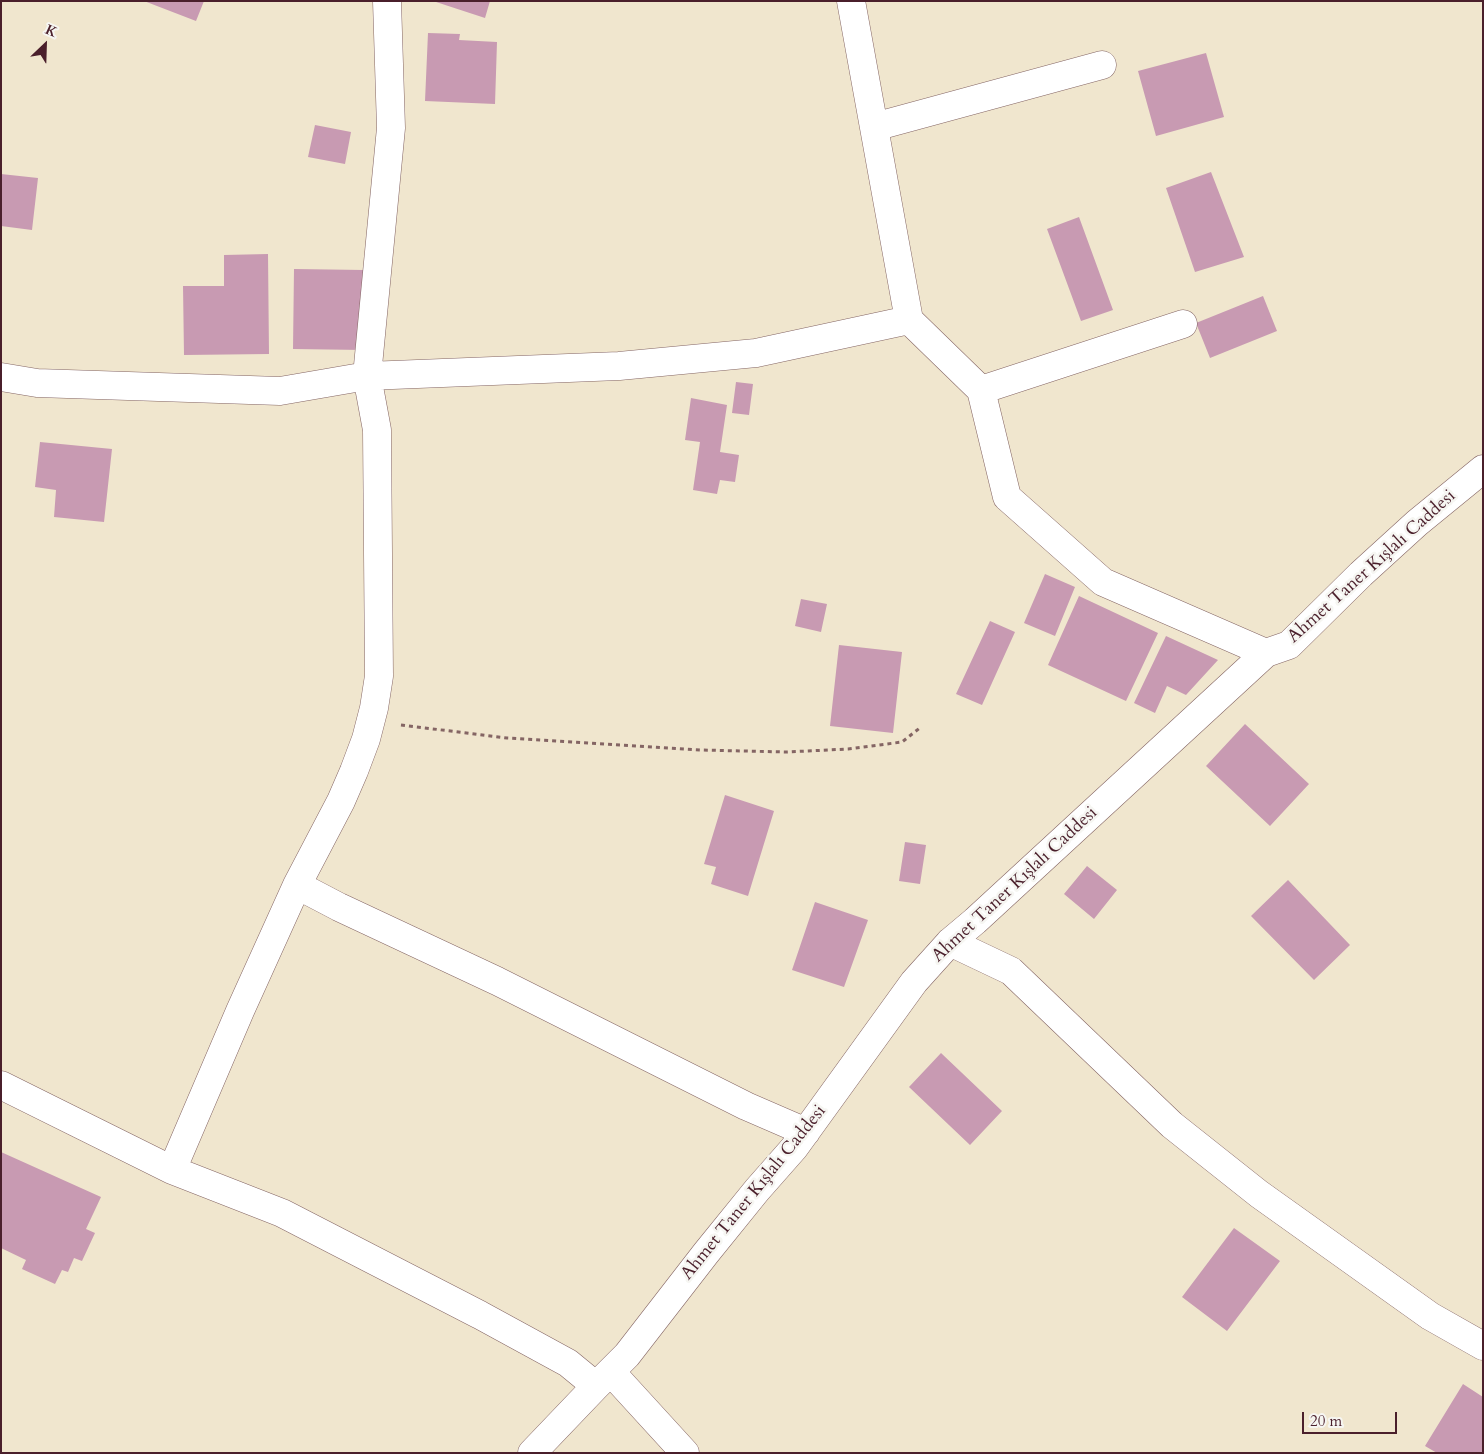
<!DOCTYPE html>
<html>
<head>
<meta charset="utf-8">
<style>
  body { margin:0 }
  #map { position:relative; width:1484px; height:1454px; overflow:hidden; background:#f0e6ce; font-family:Cardo,serif }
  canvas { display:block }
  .frame { position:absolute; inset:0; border:2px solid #4a1f2b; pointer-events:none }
  .north { position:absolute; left:20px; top:20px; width:50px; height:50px; -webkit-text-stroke:4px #f6f6f2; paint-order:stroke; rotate:24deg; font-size:14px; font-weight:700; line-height:20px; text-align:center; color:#4a1f2b }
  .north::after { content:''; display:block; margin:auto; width:18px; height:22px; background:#4a1f2b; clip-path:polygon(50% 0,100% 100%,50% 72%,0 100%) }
  .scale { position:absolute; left:1302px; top:1412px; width:95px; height:22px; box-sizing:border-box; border:2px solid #4a1f2b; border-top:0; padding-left:6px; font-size:15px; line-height:18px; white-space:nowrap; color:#4a1f2b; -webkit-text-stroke:4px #f6f6f2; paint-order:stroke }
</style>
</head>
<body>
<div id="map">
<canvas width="1484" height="1454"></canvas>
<div class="frame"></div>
<div class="north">K</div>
<div class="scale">20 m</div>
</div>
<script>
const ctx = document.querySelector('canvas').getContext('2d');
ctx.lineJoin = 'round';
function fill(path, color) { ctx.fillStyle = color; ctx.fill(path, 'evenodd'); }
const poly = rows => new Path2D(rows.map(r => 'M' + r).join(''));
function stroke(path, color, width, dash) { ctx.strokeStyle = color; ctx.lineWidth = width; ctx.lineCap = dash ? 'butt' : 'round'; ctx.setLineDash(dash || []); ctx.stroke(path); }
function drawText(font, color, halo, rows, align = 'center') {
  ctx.font = font + ' Cardo,serif'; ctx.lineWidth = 5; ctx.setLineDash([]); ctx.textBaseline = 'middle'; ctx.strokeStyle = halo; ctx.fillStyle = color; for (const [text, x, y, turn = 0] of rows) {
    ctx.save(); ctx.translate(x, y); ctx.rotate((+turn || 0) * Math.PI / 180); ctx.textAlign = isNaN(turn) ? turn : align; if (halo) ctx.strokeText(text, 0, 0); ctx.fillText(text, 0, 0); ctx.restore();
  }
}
fill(poly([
  [144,1,204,1,196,21],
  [433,1,490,1,485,18],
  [428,33,460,34,459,40,497,42,495,104,425,101],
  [1206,53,1224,117,1156,136,1138,71],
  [315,125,351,132,345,164,308,157],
  [1211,172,1244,257,1195,272,1166,188],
  [1,174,38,178,32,230,1,226],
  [1079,217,1113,310,1081,321,1047,229],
  [268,254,269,354,184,355,183,286,224,286,224,255],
  [294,269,364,270,363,350,293,349],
  [1263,296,1277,331,1210,358,1196,323],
  [736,382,753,384,749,415,732,413],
  [691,398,727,405,720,452,739,455,735,482,720,480,717,494,693,490,700,442,685,440],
  [40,442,112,449,104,522,54,517,56,490,35,487],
  [1045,574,1075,587,1055,636,1024,623],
  [1079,596,1158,633,1126,701,1048,665],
  [801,599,827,604,821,632,795,626],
  [990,621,1015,632,982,705,956,694],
  [1166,636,1218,660,1186,695,1167,686,1155,713,1134,703],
  [839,645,902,652,893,733,830,726],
  [1245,724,1309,784,1270,826,1206,766],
  [725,795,774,811,748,896,711,884,716,867,704,864],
  [905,842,926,845,920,884,899,881],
  [1087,866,1117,890,1094,919,1064,894],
  [1288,880,1350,945,1314,980,1251,916],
  [815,902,868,920,844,987,792,970],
  [941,1053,1002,1111,970,1145,909,1087],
  [1,1152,101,1197,86,1229,95,1233,82,1261,74,1258,68,1272,62,1270,55,1284,22,1269,26,1260,1,1248],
  [1234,1228,1280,1261,1227,1331,1182,1297],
  [1463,1384,1483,1397,1483,1453,1437,1453,1425,1446]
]), '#c89ab2');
const minor = poly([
  [851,1,909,320,981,390,1007,497,1103,582,1266,653],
  [874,127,1102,65],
  [1,377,37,383,280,391,367,376,619,366,756,353,909,320],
  [981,390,1183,324],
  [297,885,339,907,497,981,746,1106,806,1132],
  [950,942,1011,971,1172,1125,1259,1194,1430,1316,1483,1346],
  [1,1085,172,1170,282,1213,480,1315,568,1363,596,1386],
  [172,1170,240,1011,297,885,341,801,354,771,366,739,374,708,379,676,377,430,367,376,391,128,387,1],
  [611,1372,685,1453],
  [532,1453,596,1386,627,1355,706,1253,757,1190,794,1148,914,982,950,942,975,921,1266,653,1289,645,1361,574,1417,523,1483,469]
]);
stroke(minor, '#846564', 29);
stroke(poly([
  [401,725,507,738,700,750,787,752,848,749,902,742,921,727]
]), '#846564', 3, [4, 4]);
stroke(minor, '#fff', 28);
drawText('18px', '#4a1f2b', '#f6f6f2', [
  ["Ahmet Taner Kışlalı Caddesi",1372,567,-42],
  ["Ahmet Taner Kışlalı Caddesi",1015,885,-43],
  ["Ahmet Taner Kışlalı Caddesi",754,1193,-51]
]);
</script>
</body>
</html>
